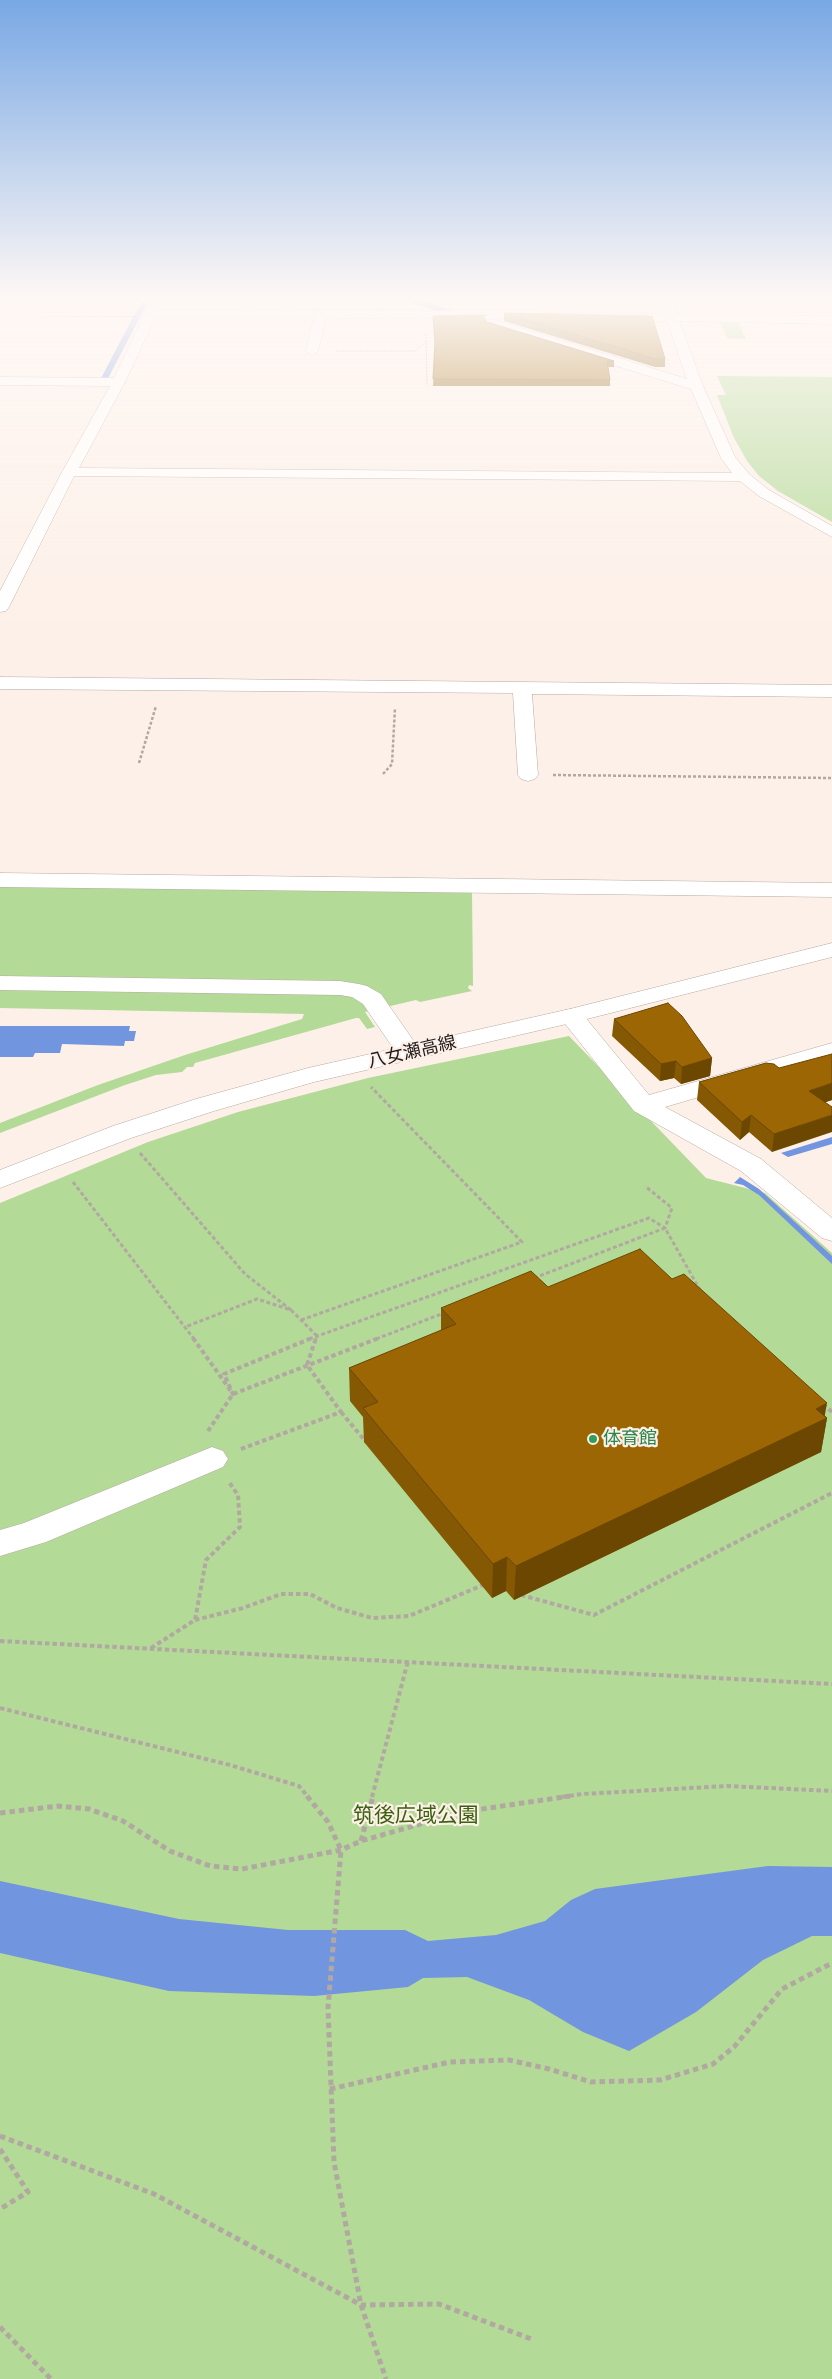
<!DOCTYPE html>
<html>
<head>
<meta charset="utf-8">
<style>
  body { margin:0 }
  canvas { display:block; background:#fdf0e8 }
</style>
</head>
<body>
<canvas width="832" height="2379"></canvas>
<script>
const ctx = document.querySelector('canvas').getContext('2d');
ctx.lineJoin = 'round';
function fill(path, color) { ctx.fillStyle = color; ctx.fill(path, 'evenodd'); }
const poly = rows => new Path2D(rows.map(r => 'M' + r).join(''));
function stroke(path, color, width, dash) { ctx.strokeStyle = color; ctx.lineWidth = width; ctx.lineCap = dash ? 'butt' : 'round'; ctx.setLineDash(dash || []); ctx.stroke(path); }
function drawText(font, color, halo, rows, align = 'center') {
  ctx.font = font + ' Mulish,"Noto Sans JP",sans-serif'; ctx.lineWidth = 4.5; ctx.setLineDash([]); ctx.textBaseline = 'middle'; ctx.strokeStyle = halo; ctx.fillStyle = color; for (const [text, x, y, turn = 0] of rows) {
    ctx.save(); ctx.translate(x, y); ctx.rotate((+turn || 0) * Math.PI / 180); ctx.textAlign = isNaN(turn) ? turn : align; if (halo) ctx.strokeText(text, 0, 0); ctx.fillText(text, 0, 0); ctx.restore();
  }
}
fill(poly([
  [719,321,738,322,746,339,728,339],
  [717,376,832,377,832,522,778,491,759,476,747,461,734,438,717,395,726,395],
  [0,885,472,891,473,986,469,985,468,988,472,991,420,1002,416,1000,365,1012,375,1027,367,1029,359,1018,356,1018,195,1063,193,1067,187,1067,182,1072,156,1075,125,1085,0,1133,0,1123,98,1085,185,1055,302,1019,304,1014,0,1008],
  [569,1036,706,1178,765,1193,832,1253,832,2379,0,2379,0,1203,148,1142,238,1112,368,1078]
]), '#b3da96');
fill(poly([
  [143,300,149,300,104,386,97,386,133,317,0,316,134,316],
  [0,1026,130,1026,129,1031,136,1031,134,1041,125,1041,124,1046,62,1044,60,1053,35,1053,33,1057,0,1057],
  [832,1137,832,1144,788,1157,781,1153],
  [740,1177,759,1189,832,1256,832,1264,759,1195,743,1185,734,1183],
  [768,1866,832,1867,832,1936,812,1936,763,1960,696,2012,629,2051,583,2032,529,2000,467,1977,423,1978,408,1987,314,1996,169,1991,0,1953,0,1881,179,1919,288,1930,405,1930,428,1941,496,1935,545,1921,571,1900,595,1889]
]), '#7295df');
stroke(poly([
  [411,300,450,312]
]), '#7295df', 5);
const minor = poly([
  [151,300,163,300,158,310,540,311,546,315,540,319,326,318,318,351,312,355,306,351,314,318,155,318,125,382,79,468,732,473,721,458,691,389,487,326,485,323,491,319,495,320,687,379,667,321,616,321,612,320,610,317,612,314,665,314,661,303,668,300,673,303,677,314,832,316,832,324,679,321,703,386,735,457,749,474,769,490,832,526,832,537,759,496,740,481,74,476,9,607,6,611,0,612,0,591,62,472,110,386,0,385,0,377,114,378,151,300],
  [0,677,832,685,832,697,532,694,538,775,535,779,528,781,521,779,518,775,513,693,0,689,0,677],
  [0,873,832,883,832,897,0,887,0,873],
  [0,976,340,981,359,984,367,986,381,994,422,1053,418,1058,409,1061,400,1058,363,1004,352,997,340,995,0,990,0,976],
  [571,1009,580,1011,649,1095,832,1043,832,1058,665,1107,761,1159,832,1218,832,1241,822,1238,741,1171,634,1111,559,1016,562,1011,571,1009],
  [212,1447,223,1451,228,1459,223,1467,46,1542,0,1556,0,1530,24,1523,212,1447]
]);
const major = poly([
  [832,943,832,957,571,1023,314,1082,214,1111,131,1138,0,1188,0,1170,113,1126,196,1099,308,1068,570,1009,832,943]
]);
stroke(minor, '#b7aaa2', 1);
stroke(major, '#b7aaa2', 1);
stroke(poly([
  [426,334,427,386],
  [336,351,415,351,426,342]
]), '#b2a8a2', 1, [2, 1]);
stroke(poly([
  [139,763,156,706],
  [383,774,392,764,395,708],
  [553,775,832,778]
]), '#b2a8a2', 2.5, [3, 2]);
stroke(poly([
  [140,1153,245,1274,291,1310,257,1299,185,1327],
  [73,1182,194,1339],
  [534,1278,665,1228,700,1290],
  [291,1310,317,1336,316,1339],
  [301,1320,522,1242,371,1087],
  [309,1339,649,1218,665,1228,672,1208,645,1186],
  [376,1339,444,1313]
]), '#b2a8a2', 3, [4, 2.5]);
stroke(poly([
  [193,1338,233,1394,224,1374,312,1338],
  [823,1404,832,1412],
  [341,1412,366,1442],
  [208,1431,233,1394,379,1338],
  [241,1449,341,1412,307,1365,316,1338],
  [521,1595,594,1615,832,1493],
  [195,1620,243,1608,281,1594,310,1594,337,1608,372,1618,409,1616,483,1585],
  [0,1641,832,1684],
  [151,1648,195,1620,206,1560,240,1527,238,1495,229,1482],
  [0,1708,230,1765,299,1786,308,1797],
  [372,1797,408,1661],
  [562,1797,582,1794,727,1786,832,1791]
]), '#b2a8a2', 4, [4.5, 3]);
stroke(poly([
  [307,1796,328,1822,341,1850,328,2008,334,2162,361,2305,386,2379],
  [0,1813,58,1806,89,1809,123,1821,170,1851,210,1866,242,1869,341,1850,361,1841,462,1812,570,1796],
  [361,1841,373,1796],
  [330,2089,450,2062,509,2060,549,2069,591,2082,660,2080,713,2064,734,2047,782,1989,832,1963],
  [0,2136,154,2194,361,2305,439,2304,534,2340],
  [0,2149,28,2192,0,2209],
  [0,2327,51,2379]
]), '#b2a8a2', 5, [5.5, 4]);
fill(minor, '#fff');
fill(major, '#fff');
fill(poly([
  [504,313,665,359,665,367,655,367,504,321],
  [433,316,486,320,487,322,614,361,614,367,608,367,610,380,610,386,433,386,435,345],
  [614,1019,712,1058,710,1076,681,1084,674,1078,660,1081,612,1036],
  [779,1068,832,1100,825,1102,772,1152,749,1132,740,1140,697,1100,699,1082],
  [672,1279,827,1418,821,1452,514,1600,506,1591,492,1598,364,1442,363,1417,350,1401,349,1368,441,1331,441,1308,548,1287]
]), '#855803');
fill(poly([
  [712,1058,710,1076,681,1084,682,1067],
  [676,1061,674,1078,660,1081,661,1064],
  [832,1083,832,1100,806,1109,809,1091],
  [751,1115,749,1132,740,1140,742,1122],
  [832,1115,832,1132,772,1152,774,1134],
  [827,1403,824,1420,827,1418,821,1452,514,1600,516,1566],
  [507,1557,506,1591,492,1598,493,1564]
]), '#6c4702');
const building = poly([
  [504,313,652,316,665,359,656,359,504,313],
  [486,315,483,317,487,322,614,361,607,361,610,380,433,379,435,342,433,316,486,315],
  [668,1003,682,1016,712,1058,682,1067,676,1061,661,1064,614,1019,668,1003],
  [832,1054,832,1083,809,1091,832,1107,832,1115,774,1134,751,1115,742,1122,699,1082,766,1063,774,1064,779,1068,832,1054],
  [640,1249,672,1279,684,1274,827,1403,816,1409,827,1418,516,1566,507,1557,493,1564,363,1408,378,1402,349,1368,456,1324,441,1308,531,1271,548,1287,640,1249]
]);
fill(building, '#9b6603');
stroke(building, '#6c4702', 1);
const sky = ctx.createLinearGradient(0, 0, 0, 633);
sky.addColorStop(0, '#79a8e4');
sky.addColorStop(0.47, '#fef8f5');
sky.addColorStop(1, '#fef8f500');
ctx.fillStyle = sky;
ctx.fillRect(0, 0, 832, 633);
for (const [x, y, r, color] of [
  [593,1439,5,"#2e9e5b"]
]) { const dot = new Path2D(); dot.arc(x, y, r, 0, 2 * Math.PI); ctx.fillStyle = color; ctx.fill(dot); stroke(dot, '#fdf0e8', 2); }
drawText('18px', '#201b19', '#fdf0e8', [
  ["八女瀬高線",412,1052,-13]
]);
drawText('18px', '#27864d', '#fdf0e8', [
  ["体育館",603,1439]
], 'left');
drawText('21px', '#3a610d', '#fdf0e8', [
  ["筑後広域公園",416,1816]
]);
</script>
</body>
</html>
